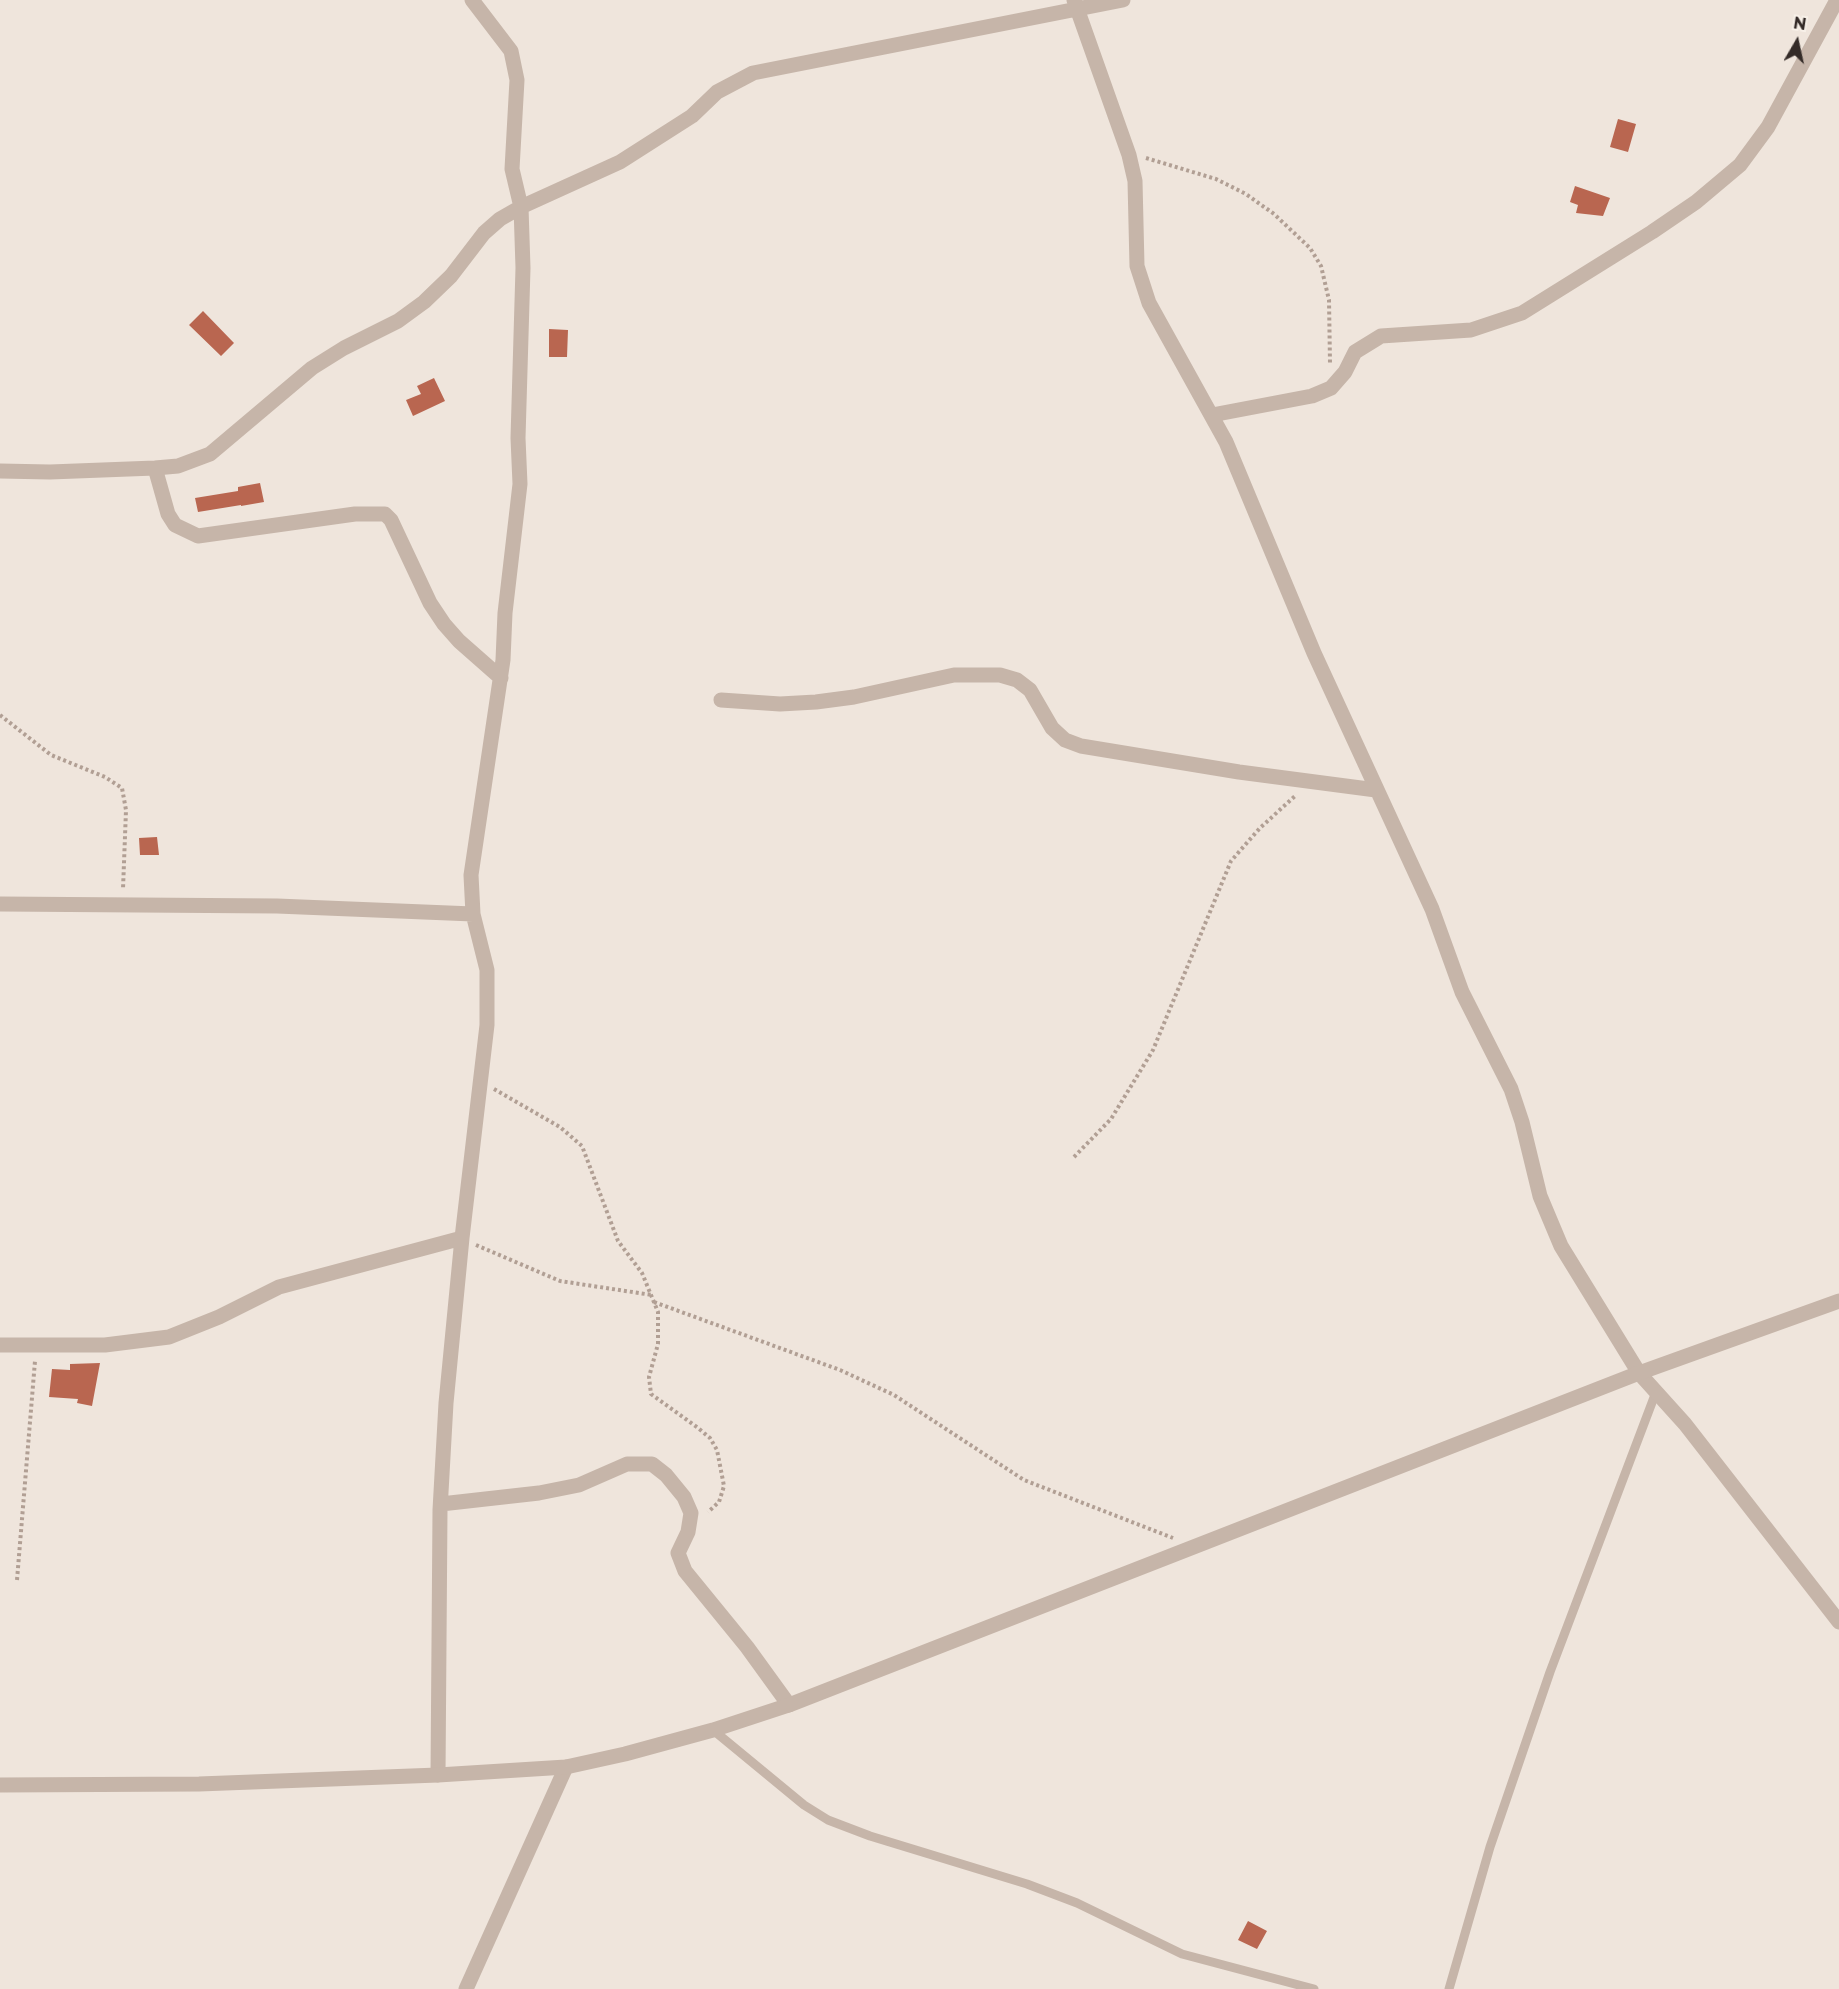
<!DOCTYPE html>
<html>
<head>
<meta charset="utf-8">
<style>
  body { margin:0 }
  #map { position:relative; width:1839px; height:1989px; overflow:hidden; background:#efe5dc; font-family:Montserrat,sans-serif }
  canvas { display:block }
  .north { position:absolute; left:1767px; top:12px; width:60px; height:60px; -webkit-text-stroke:4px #f7f0e8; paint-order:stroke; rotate:9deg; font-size:16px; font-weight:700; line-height:24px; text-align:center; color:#342b28 }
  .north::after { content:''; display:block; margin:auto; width:21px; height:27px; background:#342b28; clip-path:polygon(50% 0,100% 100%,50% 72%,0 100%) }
</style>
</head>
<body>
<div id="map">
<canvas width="1839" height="1989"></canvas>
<div class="north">N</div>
</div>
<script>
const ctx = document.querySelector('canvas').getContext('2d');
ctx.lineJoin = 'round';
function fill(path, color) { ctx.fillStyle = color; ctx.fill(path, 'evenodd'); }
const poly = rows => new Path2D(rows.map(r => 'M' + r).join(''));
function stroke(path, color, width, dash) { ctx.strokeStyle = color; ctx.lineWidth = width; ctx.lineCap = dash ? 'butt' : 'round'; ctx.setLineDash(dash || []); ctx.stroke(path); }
fill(poly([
  [1618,119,1636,124,1628,152,1610,147],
  [1575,186,1610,198,1603,216,1576,213,1578,205,1570,202],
  [203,311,234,343,221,356,189,325],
  [549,329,568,330,567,357,549,357],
  [434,378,445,401,413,416,406,400,421,394,417,386],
  [260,483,264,502,241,506,241,502,241,505,198,512,195,498,238,491,238,487],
  [157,837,159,855,140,855,139,838],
  [100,1363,92,1406,77,1403,78,1399,49,1397,52,1369,70,1370,70,1364],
  [1248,1921,1267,1931,1257,1949,1238,1940]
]), '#b96650');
stroke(poly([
  [1146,158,1216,179,1246,194,1274,214,1310,248,1321,266,1329,300,1330,363],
  [0,715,51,755,105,777,122,788,126,810,123,889],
  [494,1089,560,1127,582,1146,618,1241,642,1273,658,1312,658,1344,649,1377,651,1394,698,1428,710,1438,717,1450,724,1486,719,1502,708,1512],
  [1074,1157,1111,1119,1153,1050,1231,861,1260,828,1295,796],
  [476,1245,560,1281,652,1295],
  [654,1302,840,1370,894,1395,1024,1480,1173,1538],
  [17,1580,35,1361]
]), '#b19f94', 4, [3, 3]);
stroke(poly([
  [713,1730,804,1805,828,1820,870,1836,1027,1884,1077,1903,1182,1954,1314,1989],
  [1449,1989,1490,1847,1550,1672,1656,1392]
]), '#c6b5a9', 9);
stroke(poly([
  [1074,0,1129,155,1135,181,1137,266,1149,303,1226,442,1314,653,1432,909,1462,992,1511,1089,1522,1122,1540,1196,1561,1246,1639,1373,1685,1424,1839,1622],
  [1212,415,1312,396,1331,388,1345,372,1355,352,1381,336,1471,330,1522,313,1652,232,1696,202,1740,165,1768,127,1837,0],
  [155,468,168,514,175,525,198,536,355,514,385,514,391,520,430,603,444,624,459,641,501,678],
  [0,471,50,472,155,468,178,466,210,454,312,368,344,348,398,321,424,302,451,276,484,233,500,219,521,207,620,162,692,116,717,92,753,73,1123,0],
  [721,700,780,704,816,702,854,697,954,675,1000,675,1017,680,1030,690,1052,728,1065,740,1081,746,1239,772,1376,790],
  [0,904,277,906,473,914],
  [0,1345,105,1345,169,1337,219,1317,279,1287,462,1238],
  [441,1504,539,1493,579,1485,627,1464,652,1464,666,1475,684,1497,691,1513,688,1532,678,1553,685,1571,747,1647,789,1705],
  [438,1775,440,1510,446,1403,462,1238,487,1025,487,970,473,914,471,875,503,660,505,613,520,484,518,438,523,268,521,207,512,169,517,80,511,51,472,0],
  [466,1989,566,1767]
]), '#c6b5a9', 15);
stroke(poly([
  [0,1785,199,1784,438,1775,566,1767,625,1754,713,1730,789,1705,1639,1373,1839,1301]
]), '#c6b5a9', 15);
</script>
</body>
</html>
